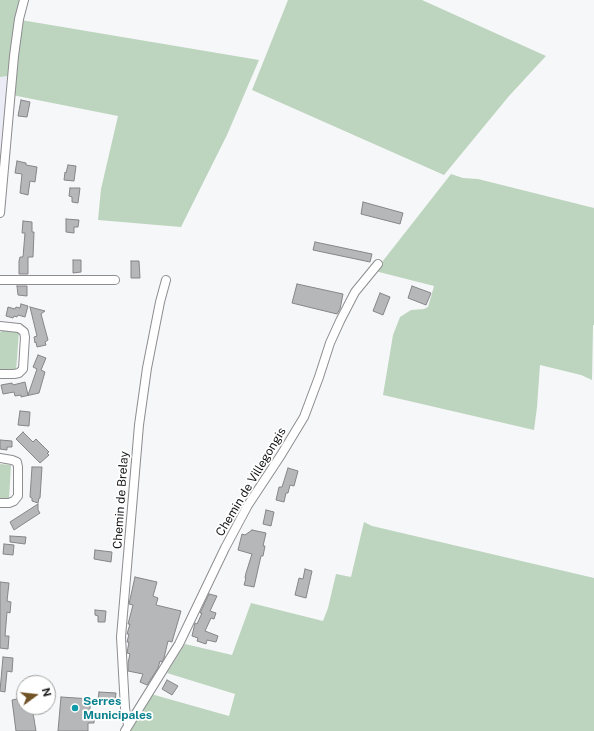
<!DOCTYPE html>
<html>
<head>
<meta charset="utf-8">
<style>
  body { margin:0 }
  #map { position:relative; width:594px; height:731px; overflow:hidden; background:#f6f7f9; font-family:"Public Sans",sans-serif }
  canvas { display:block }
  .north { position:absolute; left:16px; top:675px; width:40px; height:40px; box-sizing:border-box; background:#fff; border:1px solid #a2a2a2; border-radius:50%; rotate:75deg; font-size:11px; font-weight:700; line-height:16px; text-align:center; color:#161617 }
  .north::after { content:''; display:block; margin:auto; width:14px; height:18px; background:#705326; clip-path:polygon(50% 0,100% 100%,50% 72%,0 100%) }
</style>
</head>
<body>
<div id="map">
<canvas width="594" height="731"></canvas>
<div class="north">N</div>
</div>
<script>
const ctx = document.querySelector('canvas').getContext('2d');
ctx.lineJoin = 'round';
function fill(path, color) { ctx.fillStyle = color; ctx.fill(path, 'evenodd'); }
const poly = rows => new Path2D(rows.map(r => 'M' + r).join(''));
function stroke(path, color, width, dash) { ctx.strokeStyle = color; ctx.lineWidth = width; ctx.lineCap = dash ? 'butt' : 'round'; ctx.setLineDash(dash || []); ctx.stroke(path); }
function drawText(font, color, halo, rows, align = 'center') {
  ctx.font = font + ' "Public Sans",sans-serif'; ctx.lineWidth = 3.5; ctx.setLineDash([]); ctx.textBaseline = 'middle'; ctx.strokeStyle = halo; ctx.fillStyle = color; for (const [text, x, y, turn = 0] of rows) {
    ctx.save(); ctx.translate(x, y); ctx.rotate((+turn || 0) * Math.PI / 180); ctx.textAlign = isNaN(turn) ? turn : align; if (halo) ctx.strokeText(text, 0, 0); ctx.fillText(text, 0, 0); ctx.restore();
  }
}
fill(poly([
  [8,76,3,154,0,154,0,77]
]), '#ebecf6');
fill(poly([
  [0,0,22,0,8,76,0,77],
  [288,0,422,0,546,56,509,96,444,175,252,90],
  [21,20,259,60,227,135,181,227,98,220,101,189,118,116,12,95],
  [451,174,463,178,478,179,594,208,594,325,593,325,592,380,581,375,540,365,537,407,534,430,383,395,393,335,400,317,411,310,424,309,428,307,434,286,375,271],
  [6,329,19,331,16,372,0,371,0,332],
  [0,464,11,465,9,499,0,500],
  [364,522,372,526,594,578,594,731,130,731,151,694,229,716,235,694,167,673,185,644,232,655,251,603,323,621,328,608,336,574,351,577]
]), '#bdd5be');
const building = poly([
  [21,100,30,102,27,117,18,116,21,100],
  [17,161,26,163,26,165,37,167,35,182,30,181,28,195,20,193,22,174,15,173,17,161],
  [68,165,76,166,74,181,64,180,65,172,66,173,68,165],
  [70,188,80,188,78,203,72,202,72,197,69,196,70,188],
  [363,202,403,213,400,224,361,214,363,202],
  [66,219,79,220,78,227,74,227,74,233,66,232,66,219],
  [23,221,32,222,32,232,34,232,33,257,28,257,28,274,19,274,19,261,20,257,23,257,25,233,22,233,23,221],
  [315,242,372,254,370,262,313,250,315,242],
  [73,260,81,260,81,272,73,273,73,260],
  [131,261,139,261,140,278,131,278,131,261],
  [297,284,343,294,340,309,337,314,292,303,297,284],
  [17,286,27,286,27,296,18,295,17,286],
  [412,286,431,293,426,305,408,298,412,286],
  [380,293,390,297,383,315,373,311,380,293],
  [21,304,28,306,25,317,18,315,17,317,14,316,13,318,6,316,8,307,15,309,16,307,20,308,21,304],
  [30,307,45,311,41,314,48,340,45,342,46,345,37,347,36,342,35,343,34,337,37,336,30,307],
  [38,355,46,358,41,370,45,372,39,393,21,397,21,395,15,396,14,392,3,394,1,385,12,383,13,385,25,382,28,395,37,369,33,367,38,355],
  [20,411,30,412,29,426,18,425,20,411],
  [23,432,33,442,36,439,49,452,47,453,49,455,40,463,16,439,23,432],
  [0,440,12,441,12,447,7,447,7,450,0,449,0,440],
  [32,467,42,467,40,498,39,498,38,503,32,501,32,498,30,497,32,467],
  [288,468,298,471,294,486,290,485,288,493,286,493,284,502,276,500,279,487,282,487,288,468],
  [38,504,38,510,40,513,14,530,10,522,38,504],
  [266,510,274,512,271,526,263,524,266,510],
  [252,530,266,533,263,546,265,546,263,556,261,556,254,587,244,585,246,578,245,578,246,573,252,554,238,550,242,534,245,535,252,530],
  [10,536,26,537,25,544,10,542,10,536],
  [4,544,14,545,13,555,3,554,4,544],
  [95,550,112,552,111,562,94,559,95,550],
  [305,569,312,571,306,598,295,595,299,578,303,579,305,569],
  [135,577,157,582,153,596,158,598,156,605,181,611,172,642,168,641,164,658,162,662,160,661,158,668,147,685,140,682,143,674,128,671,128,663,130,654,127,653,129,642,127,642,129,634,127,634,130,624,128,624,133,605,129,604,135,577],
  [0,582,9,583,7,601,11,602,10,613,7,612,5,636,9,636,8,649,0,648,0,582],
  [209,594,217,596,210,611,216,613,214,619,211,618,205,631,218,636,216,642,207,640,206,644,197,641,198,638,192,636,195,623,197,624,202,613,200,613,209,594],
  [95,610,106,611,105,622,98,622,98,616,95,615,95,610],
  [3,657,13,658,12,672,7,671,5,692,0,691,3,657],
  [167,680,178,686,172,695,162,689,167,680],
  [99,692,116,693,115,701,98,700,99,692],
  [61,697,91,699,89,716,94,717,94,723,88,723,88,731,58,731,61,697],
  [22,698,24,707,32,707,36,731,16,731,12,700,22,698]
]);
fill(building, '#b6b7b9');
stroke(building, '#868688', 1);
const minor = poly([
  [0,213,14,56,19,19,24,0],
  [0,280,115,280],
  [0,326,19,328,24,332,25,337,23,369,19,373,14,374,0,374],
  [0,458,12,460,17,462,18,467,18,496,14,501,9,503,0,503],
  [128,725,125,708,121,637,139,425,147,368,160,302,166,280],
  [125,731,179,644,225,548,248,505,281,455,304,417,319,377,330,343,340,321,355,292,378,264]
]);
stroke(minor, '#8d8d90', 10);
stroke(minor, '#fff', 8);
for (const [x, y, r, color] of [
  [75,708,4,"#0f9aa8"]
]) { const dot = new Path2D(); dot.arc(x, y, r, 0, 2 * Math.PI); ctx.fillStyle = color; ctx.fill(dot); stroke(dot, '#fff', 1.5); }
drawText('12px', '#161617', '#fff', [
  ["Chemin de Villegongis",251,482,-59],
  ["Chemin de Brelay",121,500,-86]
]);
drawText('bold 12px', '#0d838f', '#fff', [
  ["Serres",83,701],
  ["Municipales",83,715]
], 'left');
</script>
</body>
</html>
